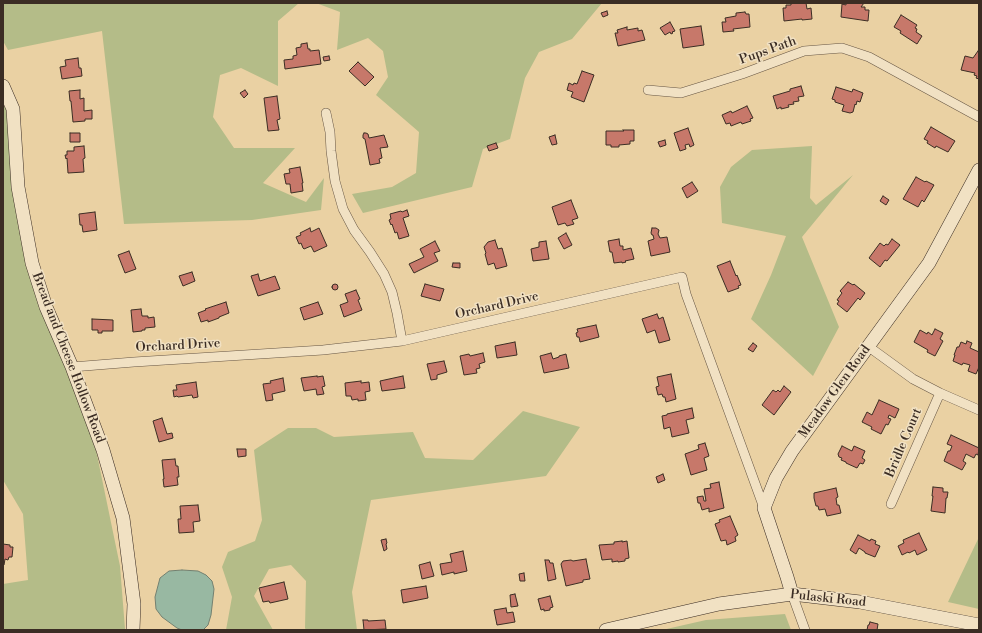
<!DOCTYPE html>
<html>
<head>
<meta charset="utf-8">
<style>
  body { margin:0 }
  #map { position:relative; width:982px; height:633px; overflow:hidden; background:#ead1a3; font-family:"Libre Bodoni",serif }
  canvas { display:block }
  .frame { position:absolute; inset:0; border:4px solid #3b2d24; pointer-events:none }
</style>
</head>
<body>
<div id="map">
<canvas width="982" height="633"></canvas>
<div class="frame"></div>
</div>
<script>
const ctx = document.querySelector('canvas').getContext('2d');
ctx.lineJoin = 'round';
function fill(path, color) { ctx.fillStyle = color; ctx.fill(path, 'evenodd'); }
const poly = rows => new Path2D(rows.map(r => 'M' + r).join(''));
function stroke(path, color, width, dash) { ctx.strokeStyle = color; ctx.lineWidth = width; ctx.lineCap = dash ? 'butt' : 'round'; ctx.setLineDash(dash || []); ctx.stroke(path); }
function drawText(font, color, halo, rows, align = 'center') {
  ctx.font = font + ' "Libre Bodoni",serif'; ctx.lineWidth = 3; ctx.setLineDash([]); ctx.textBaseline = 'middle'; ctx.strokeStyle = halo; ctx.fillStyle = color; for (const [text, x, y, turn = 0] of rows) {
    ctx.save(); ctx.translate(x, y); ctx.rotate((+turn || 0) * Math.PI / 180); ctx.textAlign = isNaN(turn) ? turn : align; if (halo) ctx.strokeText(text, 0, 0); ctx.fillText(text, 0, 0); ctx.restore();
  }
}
fill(poly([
  [3,3,299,3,278,21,278,86,241,68,220,75,213,117,234,148,295,148,263,183,306,202,324,178,321,210,252,220,124,224,102,31,8,50,3,41],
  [316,3,602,3,572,39,539,52,525,78,510,139,483,149,472,187,363,213,352,194,392,187,416,173,419,132,376,95,388,77,383,51,368,38,337,50,340,12],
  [3,104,9,113,25,247,96,450,120,566,125,629,124,630,3,630,3,584,28,580,23,514,3,480],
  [812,146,810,198,816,205,853,175,802,237,839,327,813,376,751,319,771,275,786,236,722,223,720,187,731,167,752,150],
  [523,411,580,427,546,476,371,500,352,592,357,630,306,630,305,628,306,581,291,565,269,569,254,596,273,630,226,630,232,597,222,567,228,552,255,541,262,520,254,450,288,428,316,428,334,437,413,432,425,458,473,460],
  [979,537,979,609,948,602],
  [785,614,791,630,662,630,706,620]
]), '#b4bc88');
const water = poly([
  [182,570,198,571,206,575,212,581,214,589,211,615,208,625,203,630,182,630,177,628,162,617,156,609,155,597,160,578,169,571,182,570]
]);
fill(water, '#98b8a2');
stroke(water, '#738070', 1);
const building = poly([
  [791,3,806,3,807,9,811,8,812,19,802,20,802,19,784,21,783,8,786,8,786,5,791,5,791,3],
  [846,3,864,3,861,7,865,7,865,10,869,10,868,21,841,17,842,4,846,5,846,3],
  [607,11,608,15,603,17,601,13,607,11],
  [745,12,746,14,749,14,750,27,733,29,734,31,723,32,722,22,726,22,725,18,736,16,736,13,745,12],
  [901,15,917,25,915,28,917,29,916,32,922,36,917,44,900,33,901,31,894,27,901,15],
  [670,22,675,31,672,32,673,33,671,34,670,32,665,35,660,28,670,22],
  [701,26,704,45,683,48,680,29,701,26],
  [627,27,627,30,638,28,638,31,642,30,645,40,618,46,615,33,618,33,617,30,627,27],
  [307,43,308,49,310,49,310,51,319,50,321,64,285,69,284,60,293,59,293,56,297,55,296,48,301,47,301,44,307,43],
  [978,51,979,51,979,79,976,78,977,76,974,75,975,73,961,70,965,56,973,58,978,51],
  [329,56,330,60,324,61,323,57,329,56],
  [78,58,79,68,81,68,82,76,62,79,60,67,66,66,65,60,78,58],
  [358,62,374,77,365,86,349,71,358,62],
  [582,71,594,75,584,102,571,97,573,92,567,90,569,83,573,85,574,83,577,84,582,71],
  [801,86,804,96,798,97,799,101,793,102,794,104,788,105,789,107,781,109,781,107,777,109,773,96,790,91,790,89,801,86],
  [836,87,852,92,853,89,863,93,860,102,857,101,856,105,855,104,853,112,850,113,842,111,844,105,835,102,835,100,832,99,836,87],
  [80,90,80,99,84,98,84,111,92,110,92,119,85,119,85,121,73,122,71,101,70,101,69,91,80,90],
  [245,90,248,94,244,98,240,93,245,90],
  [277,96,280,119,277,120,279,130,268,131,264,98,277,96],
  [747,106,753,118,750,119,751,121,742,124,741,122,731,126,730,123,726,124,722,115,731,111,732,113,747,106],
  [931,127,955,141,948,152,936,146,935,148,927,143,928,141,924,139,931,127],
  [688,128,694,145,690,147,689,144,685,145,686,149,680,151,674,133,688,128],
  [623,130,634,130,634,141,630,141,630,144,619,145,619,147,611,147,611,145,606,145,606,131,624,131,623,130],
  [70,133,80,133,80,142,70,142,70,133],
  [364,133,366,133,368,134,369,138,384,135,388,147,380,148,382,158,379,159,380,163,370,165,365,139,363,138,363,135,364,133],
  [555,135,557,144,552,145,549,137,555,135],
  [665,140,666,145,660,147,658,142,665,140],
  [496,143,498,148,489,151,487,146,496,143],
  [84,146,85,158,83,159,84,172,68,173,67,158,66,159,65,155,67,155,67,151,74,151,74,147,84,146],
  [300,167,303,183,302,183,303,191,291,193,290,184,286,184,284,174,290,173,289,169,300,167],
  [916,177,925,182,926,181,934,185,924,202,922,200,918,207,903,199,916,177],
  [692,182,698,191,687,198,682,188,692,182],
  [883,196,889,200,886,205,880,201,883,196],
  [571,200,578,218,572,220,574,224,567,226,565,223,558,225,552,207,571,200],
  [407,210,409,216,403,218,409,236,399,239,397,232,395,233,392,224,391,225,389,220,391,219,390,214,401,211,402,212,407,210],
  [95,212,97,230,83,232,82,225,80,225,79,214,95,212],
  [310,228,311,232,319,228,327,246,314,252,311,246,304,249,303,248,301,243,299,244,296,237,301,235,300,233,310,228],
  [652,228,656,228,659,230,658,234,660,238,667,237,670,252,651,256,648,241,654,239,653,235,652,235,651,233,652,228],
  [566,233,572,245,564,249,558,238,566,233],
  [619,239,620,246,623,246,623,250,631,248,634,259,625,261,626,262,622,263,622,262,614,263,612,252,610,252,608,241,619,239],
  [892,239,900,245,887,261,885,260,880,267,869,258,880,243,884,246,886,244,888,245,892,239],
  [495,240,498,249,502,248,507,266,496,269,494,263,488,265,485,254,486,253,484,247,488,242,495,240],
  [435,241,440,251,434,253,438,261,414,273,409,264,424,257,420,249,435,241],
  [546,241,549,259,533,261,531,249,539,247,539,242,546,241],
  [129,251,136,269,125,273,118,255,129,251],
  [730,261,736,276,737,275,741,285,738,286,739,288,728,292,717,266,730,261],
  [453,263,460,263,460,268,452,267,453,263],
  [192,272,195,281,183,286,179,276,192,272],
  [258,274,260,281,275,276,280,289,258,296,251,276,258,274],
  [848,282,853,285,854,284,865,293,860,300,858,298,847,312,837,304,839,301,837,300,842,293,840,291,848,282],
  [425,284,444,289,440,301,421,296,425,284],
  '332 287a3 3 0 1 1 6 0a3 3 0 1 1-6 0Z',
  [356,290,360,299,358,300,362,310,344,317,340,305,348,302,345,294,356,290],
  [226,302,229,313,219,317,219,318,208,322,208,320,201,322,198,313,206,310,205,309,226,302],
  [318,302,323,314,304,320,300,308,318,302],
  [141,309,142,316,148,316,148,318,154,317,155,327,145,328,145,330,142,330,142,331,133,332,131,310,141,309],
  [657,314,659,319,663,317,670,340,659,343,655,330,647,333,642,319,657,314],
  [92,319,113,320,113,331,102,331,102,333,98,333,98,330,92,330,92,319],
  [596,325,599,337,580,342,579,337,577,337,576,333,578,332,577,329,596,325],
  [935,329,943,333,940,339,943,341,935,356,927,352,928,350,914,342,920,330,927,334,928,332,932,335,935,329],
  [967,341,972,343,970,348,979,352,979,367,976,374,968,371,970,365,963,363,962,365,953,361,955,355,954,355,957,347,959,347,961,342,966,344,967,341],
  [515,342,517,355,497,358,495,346,515,342],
  [753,343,757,346,753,352,748,349,753,343],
  [483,353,485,362,479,364,480,368,476,369,477,373,464,375,460,356,469,354,470,356,483,353],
  [551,353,553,359,559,357,559,356,566,354,569,368,544,373,540,356,551,353],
  [444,361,447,372,437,375,437,379,431,380,427,364,444,361],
  [671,374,676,399,666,402,665,397,663,397,662,394,658,395,656,387,659,386,657,377,671,374],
  [317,376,317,377,323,376,325,386,322,387,324,394,317,395,316,389,304,391,301,378,317,376],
  [403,376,405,388,382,391,380,381,403,376],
  [283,378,285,391,272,394,273,400,266,401,263,384,271,383,270,381,283,378],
  [361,381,361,383,369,382,370,391,365,392,366,400,358,401,358,399,352,400,351,396,346,396,345,383,361,381],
  [196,382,198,397,193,398,192,395,178,397,177,396,174,397,173,390,177,390,176,385,196,382],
  [784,386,791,392,774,415,762,405,773,390,776,392,778,390,780,392,784,386],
  [879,400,899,409,895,418,889,415,888,418,891,419,888,425,886,424,881,434,871,429,872,427,862,422,867,412,872,415,879,400],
  [692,408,694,418,686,420,689,433,672,437,670,427,664,429,662,416,667,415,667,414,692,408],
  [162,418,167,434,172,433,173,438,159,442,153,421,162,418],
  [951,435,979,448,978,455,976,454,974,458,966,454,963,461,966,463,962,470,944,461,948,451,950,451,952,446,947,444,951,435],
  [705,443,709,456,704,458,707,470,691,475,685,454,699,449,698,445,705,443],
  [842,446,852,451,854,446,865,451,862,458,865,460,863,464,860,463,857,468,846,463,846,462,841,460,842,458,839,457,838,454,842,446],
  [237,449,246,449,246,456,238,457,237,449],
  [175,459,176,466,178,466,179,477,177,477,178,485,164,487,163,479,164,479,162,460,175,459],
  [663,474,665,480,658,483,656,477,663,474],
  [719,482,724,508,709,512,709,508,702,510,700,503,698,503,697,497,703,496,704,501,706,501,704,489,711,488,710,484,719,482],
  [933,487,943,488,943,492,948,492,947,498,946,498,945,513,931,511,933,496,932,496,933,487],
  [836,488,838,497,836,498,837,505,839,505,841,513,827,516,825,509,819,510,818,506,816,506,814,498,814,493,836,488],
  [198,505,200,521,193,522,194,532,179,533,178,519,181,519,180,506,198,505],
  [730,516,738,535,735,537,736,541,727,545,726,540,721,541,715,524,720,522,719,520,730,516],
  [919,533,927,550,917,555,915,550,909,553,908,552,902,555,898,546,904,543,903,540,919,533],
  [858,535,870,541,871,539,876,541,875,544,880,546,875,557,865,553,865,552,859,548,856,554,850,550,858,535],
  [386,539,387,543,386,544,387,549,384,551,381,540,386,539],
  [622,541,622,542,627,541,629,558,625,559,625,561,618,562,618,561,612,562,612,559,602,560,599,545,614,544,614,542,622,541],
  [3,544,10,545,10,547,13,547,12,557,9,557,8,560,5,559,4,565,3,565,3,544],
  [463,551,467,571,454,574,454,572,442,575,440,564,452,562,450,554,463,551],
  [586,559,590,579,583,580,583,582,566,586,561,564,563,561,571,560,573,561,586,559],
  [545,560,549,560,550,563,553,563,556,579,548,581,545,560],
  [430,562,434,576,422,579,419,565,430,562],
  [524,573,525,581,520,581,519,574,524,573],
  [284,582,288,599,270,603,269,601,263,602,259,588,284,582],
  [426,586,428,598,403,603,401,590,426,586],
  [515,594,518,606,511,607,510,595,515,594],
  [550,596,553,607,550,608,550,610,544,611,544,609,541,610,538,599,550,596],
  [506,608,507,613,513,612,515,622,497,625,494,610,506,608],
  [363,620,368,620,368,621,385,620,386,629,364,630,363,620],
  [870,622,878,624,877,630,867,630,868,625,869,625,870,622]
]);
fill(building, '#c7786a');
stroke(building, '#3b2d24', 1);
const street = poly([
  [648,90,681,93,742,74,804,51,842,48,869,57,979,117],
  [326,113,330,132,331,151,335,181,343,209,354,230,370,252,384,274,392,292,397,313,402,341],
  [869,347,913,379,940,393,979,410],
  [72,367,134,362,323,350,402,341,682,277,686,294,764,508],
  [891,504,940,393],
  [792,594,805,630]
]);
const secondary = poly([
  [3,86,13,109,18,187,32,263,46,307,72,367,103,450,123,518,134,604,133,630],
  [792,594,787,577,764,508,776,478,792,451,929,263,979,170],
  [606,630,719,604,792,594,860,602,979,625]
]);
stroke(street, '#675644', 10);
stroke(secondary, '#3b2d24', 14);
stroke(street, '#f1e1c3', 9);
stroke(secondary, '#f1e1c3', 13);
drawText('13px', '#3b2d24', '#f1e1c3', [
  ["Pups Path",768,51,-20],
  ["Orchard Drive",497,306,-13],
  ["Orchard Drive",178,346,-3],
  ["Bread and Cheese Hollow Road",68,358,69],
  ["Meadow Glen Road",835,392,-54],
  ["Bridle Court",904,443,-67],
  ["Pulaski Road",828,599,6]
]);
</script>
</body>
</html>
